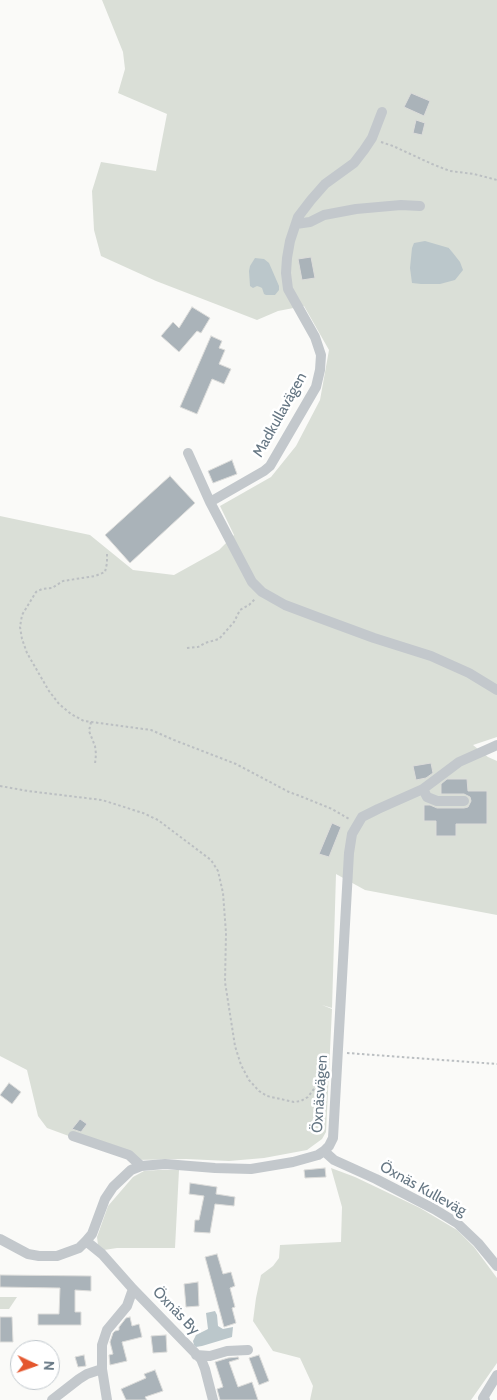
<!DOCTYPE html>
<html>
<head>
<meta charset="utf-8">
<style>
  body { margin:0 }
  #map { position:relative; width:497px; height:1400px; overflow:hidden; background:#fafaf8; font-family:Cabin,sans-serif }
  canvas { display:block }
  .north { position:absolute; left:10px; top:1340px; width:50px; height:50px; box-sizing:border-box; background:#fff; border:1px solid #c1c8cd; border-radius:50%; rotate:93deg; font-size:14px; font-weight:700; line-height:20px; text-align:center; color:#657683 }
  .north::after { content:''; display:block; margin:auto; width:18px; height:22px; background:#e4572e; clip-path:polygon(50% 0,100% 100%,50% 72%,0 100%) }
</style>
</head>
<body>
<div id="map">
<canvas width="497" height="1400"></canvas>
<div class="north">N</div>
</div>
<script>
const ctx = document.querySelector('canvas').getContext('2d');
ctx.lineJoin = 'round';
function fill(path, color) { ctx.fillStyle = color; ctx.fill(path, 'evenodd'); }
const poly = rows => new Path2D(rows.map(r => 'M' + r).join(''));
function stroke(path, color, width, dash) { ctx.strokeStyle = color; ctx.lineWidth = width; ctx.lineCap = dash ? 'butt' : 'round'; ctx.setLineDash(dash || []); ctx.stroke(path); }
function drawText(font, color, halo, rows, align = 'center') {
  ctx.font = font + ' Cabin,sans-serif'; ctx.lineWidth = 5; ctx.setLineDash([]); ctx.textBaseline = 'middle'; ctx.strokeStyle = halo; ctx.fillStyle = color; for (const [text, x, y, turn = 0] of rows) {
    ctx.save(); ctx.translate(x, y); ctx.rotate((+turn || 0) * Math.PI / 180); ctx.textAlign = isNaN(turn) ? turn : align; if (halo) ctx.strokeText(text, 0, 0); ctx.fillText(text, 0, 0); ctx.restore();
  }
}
fill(poly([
  [102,0,497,0,497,737,473,745,488,757,497,761,497,915,365,890,336,874,332,1008,322,1005,332,1009,326,1132,322,1139,307,1150,264,1158,229,1161,186,1159,134,1160,47,1128,38,1116,27,1070,0,1056,0,516,90,535,133,570,174,575,219,550,234,535,220,506,271,477,296,446,320,400,329,350,304,306,278,311,257,320,156,281,101,256,94,230,92,191,101,162,156,171,167,114,118,93,125,69,123,52],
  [449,248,453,254,412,282,412,277],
  [331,1168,355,1177,420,1208,457,1230,474,1247,497,1278,497,1363,471,1400,310,1400,313,1386,300,1358,273,1351,253,1321,256,1298,261,1275,273,1266,279,1258,280,1245,341,1242,342,1207],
  [158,1170,179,1170,175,1248,117,1248,104,1250,98,1245,97,1237,108,1206,133,1177,144,1171],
  [0,1297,17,1297,9,1309,0,1309]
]), '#dadfd7');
fill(poly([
  [425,241,449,248,460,262,463,270,455,280,440,284,421,284,412,283,410,268,412,248,414,243],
  [255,258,264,259,269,263,279,286,279,290,275,295,266,295,264,294,262,288,260,287,257,286,253,288,250,286,249,271,250,266],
  [215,1311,217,1315,218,1326,223,1329,233,1327,232,1337,202,1346,196,1347,194,1345,193,1341,196,1335,208,1329,206,1313]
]), '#bbc7cb');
const building = poly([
  [411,93,430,101,424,116,404,107,411,93],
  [416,120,425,123,422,135,413,133,416,120],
  [311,257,315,278,302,280,298,259,311,257],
  [192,307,210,318,201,333,197,331,179,352,161,336,173,322,179,328,192,307],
  [211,336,222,341,219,348,225,350,219,364,231,369,224,384,212,379,197,414,180,407,211,336],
  [232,460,237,474,213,483,208,471,232,460],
  [170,476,195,503,130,563,105,535,170,476],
  [431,763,433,773,426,778,416,780,413,766,431,763],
  [447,779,467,779,468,791,487,791,487,824,456,824,456,836,436,836,436,821,424,821,424,805,430,805,437,808,464,808,468,807,471,801,470,797,464,794,441,794,441,784,447,779],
  [332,823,341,827,329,857,319,854,332,823],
  [9,1083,21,1092,12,1104,0,1095,9,1083],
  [80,1119,87,1124,81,1132,72,1129,80,1119],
  [325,1168,326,1177,305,1178,304,1170,325,1168],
  [190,1183,217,1187,216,1194,235,1197,234,1206,215,1204,210,1233,194,1232,195,1220,199,1220,204,1196,189,1194,190,1183],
  [217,1254,223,1274,231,1272,235,1286,230,1288,235,1307,232,1308,236,1323,224,1327,205,1257,217,1254],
  [0,1275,91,1276,91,1291,75,1290,75,1312,81,1312,81,1325,38,1325,38,1314,59,1314,60,1288,0,1287,0,1275],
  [198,1282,199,1306,186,1307,184,1284,198,1282],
  [0,1317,12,1317,13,1342,0,1342,0,1317],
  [130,1317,132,1326,139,1324,142,1337,122,1342,127,1361,110,1365,109,1355,113,1354,110,1342,113,1333,115,1331,119,1330,119,1327,126,1318,130,1317],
  [166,1335,167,1352,153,1353,151,1336,166,1335],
  [84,1355,86,1366,78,1367,75,1357,84,1355],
  [259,1355,269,1381,259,1385,249,1358,259,1355],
  [238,1357,239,1359,229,1362,238,1387,252,1382,258,1400,220,1400,217,1389,223,1387,215,1362,228,1358,238,1357],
  [155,1370,163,1391,145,1397,147,1400,126,1400,121,1389,146,1378,144,1374,155,1370]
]);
fill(building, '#aab3b9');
stroke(building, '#dcdcda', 1);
stroke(poly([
  [381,142,393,146,432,164,450,171,474,174,497,180],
  [107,554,107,563,105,572,95,576,63,581,52,588,42,589,36,592,22,615,20,627,22,639,27,653,49,691,59,704,71,714,84,721,151,730,174,740,236,764,289,792,300,796,332,809,349,819],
  [187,648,198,647,205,643,219,639,234,622,240,610,249,605,255,599],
  [91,722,89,731,95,746,96,754,95,764],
  [0,786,28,791,102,800,143,813,158,820,211,860,218,871,223,893,226,933,225,982,235,1046,241,1065,249,1080,259,1091,267,1096,294,1102,301,1101,308,1097,326,1073],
  [347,1053,497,1064]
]), '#bbbfc2', 2, [2.5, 2.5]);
stroke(poly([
  [296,224,310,222,324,215,356,209,401,205,420,206],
  [188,453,210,502,233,546,252,582,262,592,285,605,317,617,374,638,431,656,469,673,497,690],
  [210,502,264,471,270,466,316,387,320,370,321,355,315,337,288,289,286,273,287,258,290,241,298,217,311,200,325,184,354,163,364,150,372,138,382,112],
  [423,789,427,797,437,801,464,801],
  [73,1136,129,1155,141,1166],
  [324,1151,334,1160,376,1179,434,1209,457,1223,478,1243,497,1266],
  [0,1239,28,1254,39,1256,57,1256,79,1248,86,1241,92,1234,105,1199,113,1187,131,1170,141,1166,165,1164,215,1168,251,1169,293,1162,318,1155,324,1151,329,1146,333,1138,349,853,352,834,362,817,378,809,423,789,459,762,497,745],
  [86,1241,102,1254,133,1289,201,1359,205,1369,213,1400],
  [196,1355,210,1356,227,1351,248,1350],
  [52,1400,79,1379,87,1374,102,1369],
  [107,1400,102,1369,102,1345,107,1330,127,1306,133,1289],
  [485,1400,483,1398,497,1375]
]), '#c3c8cc', 10);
drawText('15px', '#657683', '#fff', [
  ["Madkullavägen",280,415,-61],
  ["Öxnäsvägen",320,1094,-86],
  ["Öxnäs Kulleväg",423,1189,29],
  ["Öxnäs By",176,1311,46]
]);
</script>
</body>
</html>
